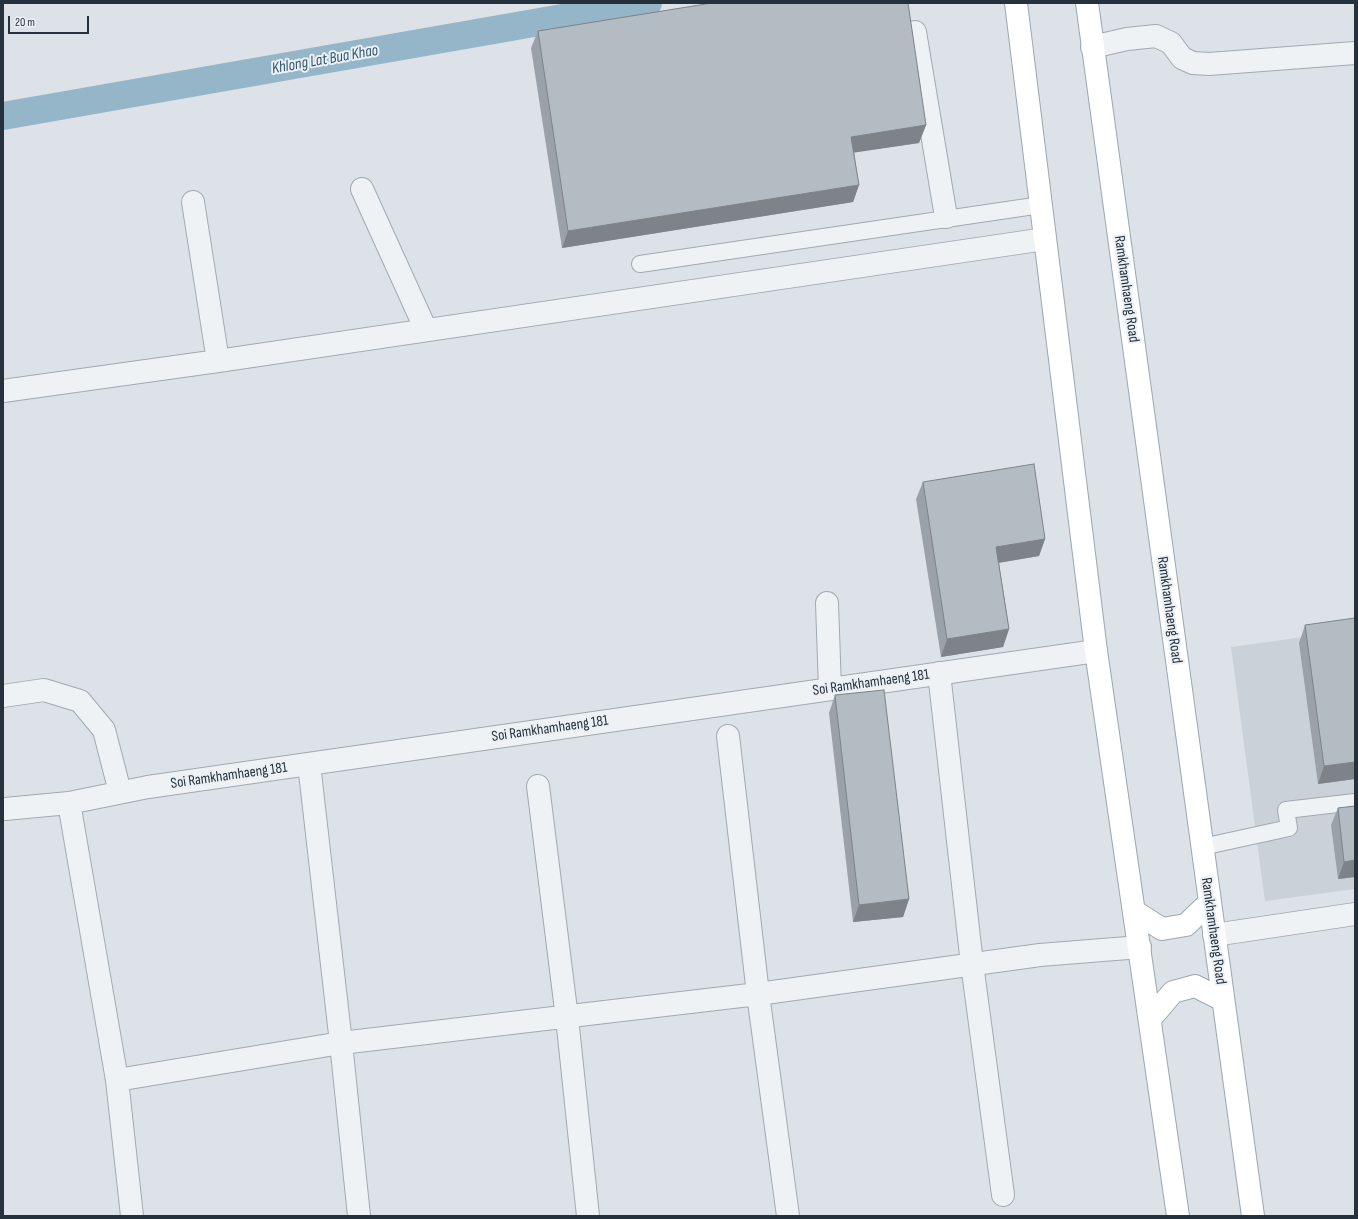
<!DOCTYPE html>
<html>
<head>
<meta charset="utf-8">
<style>
  body { margin:0 }
  #map { position:relative; width:1358px; height:1219px; overflow:hidden; background:#dce2e7; font-family:"Sofia Sans Condensed",sans-serif }
  canvas { display:block }
  .frame { position:absolute; inset:0; border:4px solid #25313d; pointer-events:none }
  .scale { position:absolute; left:8px; top:16px; width:81px; height:18px; box-sizing:border-box; border:2px solid #25313d; border-top:0; padding-left:5px; font-size:12px; line-height:14px; white-space:nowrap; color:#25313d; -webkit-text-stroke:3px #ebf0f4; paint-order:stroke }
</style>
</head>
<body>
<div id="map">
<canvas width="1358" height="1219"></canvas>
<div class="frame"></div>
<div class="scale">20 m</div>
</div>
<script>
const ctx = document.querySelector('canvas').getContext('2d');
ctx.lineJoin = 'round';
function fill(path, color) { ctx.fillStyle = color; ctx.fill(path, 'evenodd'); }
const poly = rows => new Path2D(rows.map(r => 'M' + r).join(''));
function stroke(path, color, width, dash) { ctx.strokeStyle = color; ctx.lineWidth = width; ctx.lineCap = dash ? 'butt' : 'round'; ctx.setLineDash(dash || []); ctx.stroke(path); }
function drawText(font, color, halo, rows, align = 'center') {
  ctx.font = font + ' "Sofia Sans Condensed",sans-serif'; ctx.lineWidth = 4; ctx.setLineDash([]); ctx.textBaseline = 'middle'; ctx.strokeStyle = halo; ctx.fillStyle = color; for (const [text, x, y, turn = 0] of rows) {
    ctx.save(); ctx.translate(x, y); ctx.rotate((+turn || 0) * Math.PI / 180); ctx.textAlign = isNaN(turn) ? turn : align; if (halo) ctx.strokeText(text, 0, 0); ctx.fillText(text, 0, 0); ctx.restore();
  }
}
fill(poly([
  [1355,630,1355,889,1265,901,1231,647]
]), '#cad1d9');
stroke(poly([
  [3,116,648,3]
]), '#95b5c8', 28);
const lane = poly([
  [640,264,1041,205],
  [1202,847,1289,828,1286,810,1355,802]
]);
const street = poly([
  [915,32,946,217],
  [1092,47,1127,39,1156,36,1171,43,1182,58,1193,63,1209,64,1355,53],
  [362,189,426,330],
  [193,202,218,361],
  [3,391,218,361,1045,239],
  [827,603,830,689],
  [939,673,972,964,1003,1195],
  [3,696,44,690,80,701,104,730,120,792],
  [728,736,758,994,788,1216],
  [309,764,341,1043,359,1216],
  [538,786,567,1018,588,1216],
  [69,803,117,1080,132,1216],
  [5,809,69,803,148,787,1096,651],
  [1214,935,1355,914],
  [117,1080,341,1043,758,994,1040,955,1140,947]
]);
const primary = poly([
  [1016,3,1096,651,1178,1216],
  [1087,3,1253,1216],
  [1134,911,1162,929,1186,925,1209,903],
  [1150,1019,1173,992,1195,986,1223,1000]
]);
stroke(lane, '#a1a9b1', 18);
stroke(street, '#a1a9b1', 24);
stroke(primary, '#9ba8b2', 24);
stroke(lane, '#eff2f5', 16);
stroke(street, '#eff2f5', 22);
stroke(primary, '#fff', 22);
fill(poly([
  [538,31,926,125,919,143,854,152,859,185,853,202,562,248,531,48],
  [923,482,1045,539,1039,556,999,563,1009,629,1003,647,941,657,916,499],
  [1305,625,1355,779,1318,784,1299,643],
  [835,695,909,899,903,917,853,922,829,713],
  [1355,806,1355,877,1338,879,1331,825,1338,808]
]), '#9aa1a8');
fill(poly([
  [926,125,919,143,845,154,851,137],
  [859,185,853,202,562,248,568,231],
  [1045,539,1039,556,990,564,996,547],
  [1009,629,1003,647,941,657,947,639],
  [1355,762,1355,779,1318,784,1324,766],
  [1355,860,1355,877,1338,879,1344,862],
  [909,899,903,917,853,922,859,905]
]), '#7d8388');
const building = poly([
  [712,3,908,3,926,125,851,137,859,185,568,231,538,31,712,3],
  [1034,464,1045,539,996,547,1009,629,947,639,923,482,1034,464],
  [1355,618,1355,762,1324,766,1305,625,1355,618],
  [884,690,909,899,859,905,835,695,884,690],
  [1355,806,1355,860,1344,862,1338,808,1355,806]
]);
fill(building, '#b3bbc3');
stroke(building, '#7d8388', 1);
drawText('15px', '#25313d', '#ebf0f4', [
  ["Ramkhamhaeng Road",1126,289,82],
  ["Ramkhamhaeng Road",1169,610,82],
  ["Soi Ramkhamhaeng 181",871,683,-8],
  ["Soi Ramkhamhaeng 181",550,729,-8],
  ["Soi Ramkhamhaeng 181",229,776,-8],
  ["Ramkhamhaeng Road",1213,931,82]
]);
drawText('italic 16px', '#2f5672', '#ebf0f4', [
  ["Khlong Lat Bua Khao",325,60,-10]
]);
</script>
</body>
</html>
